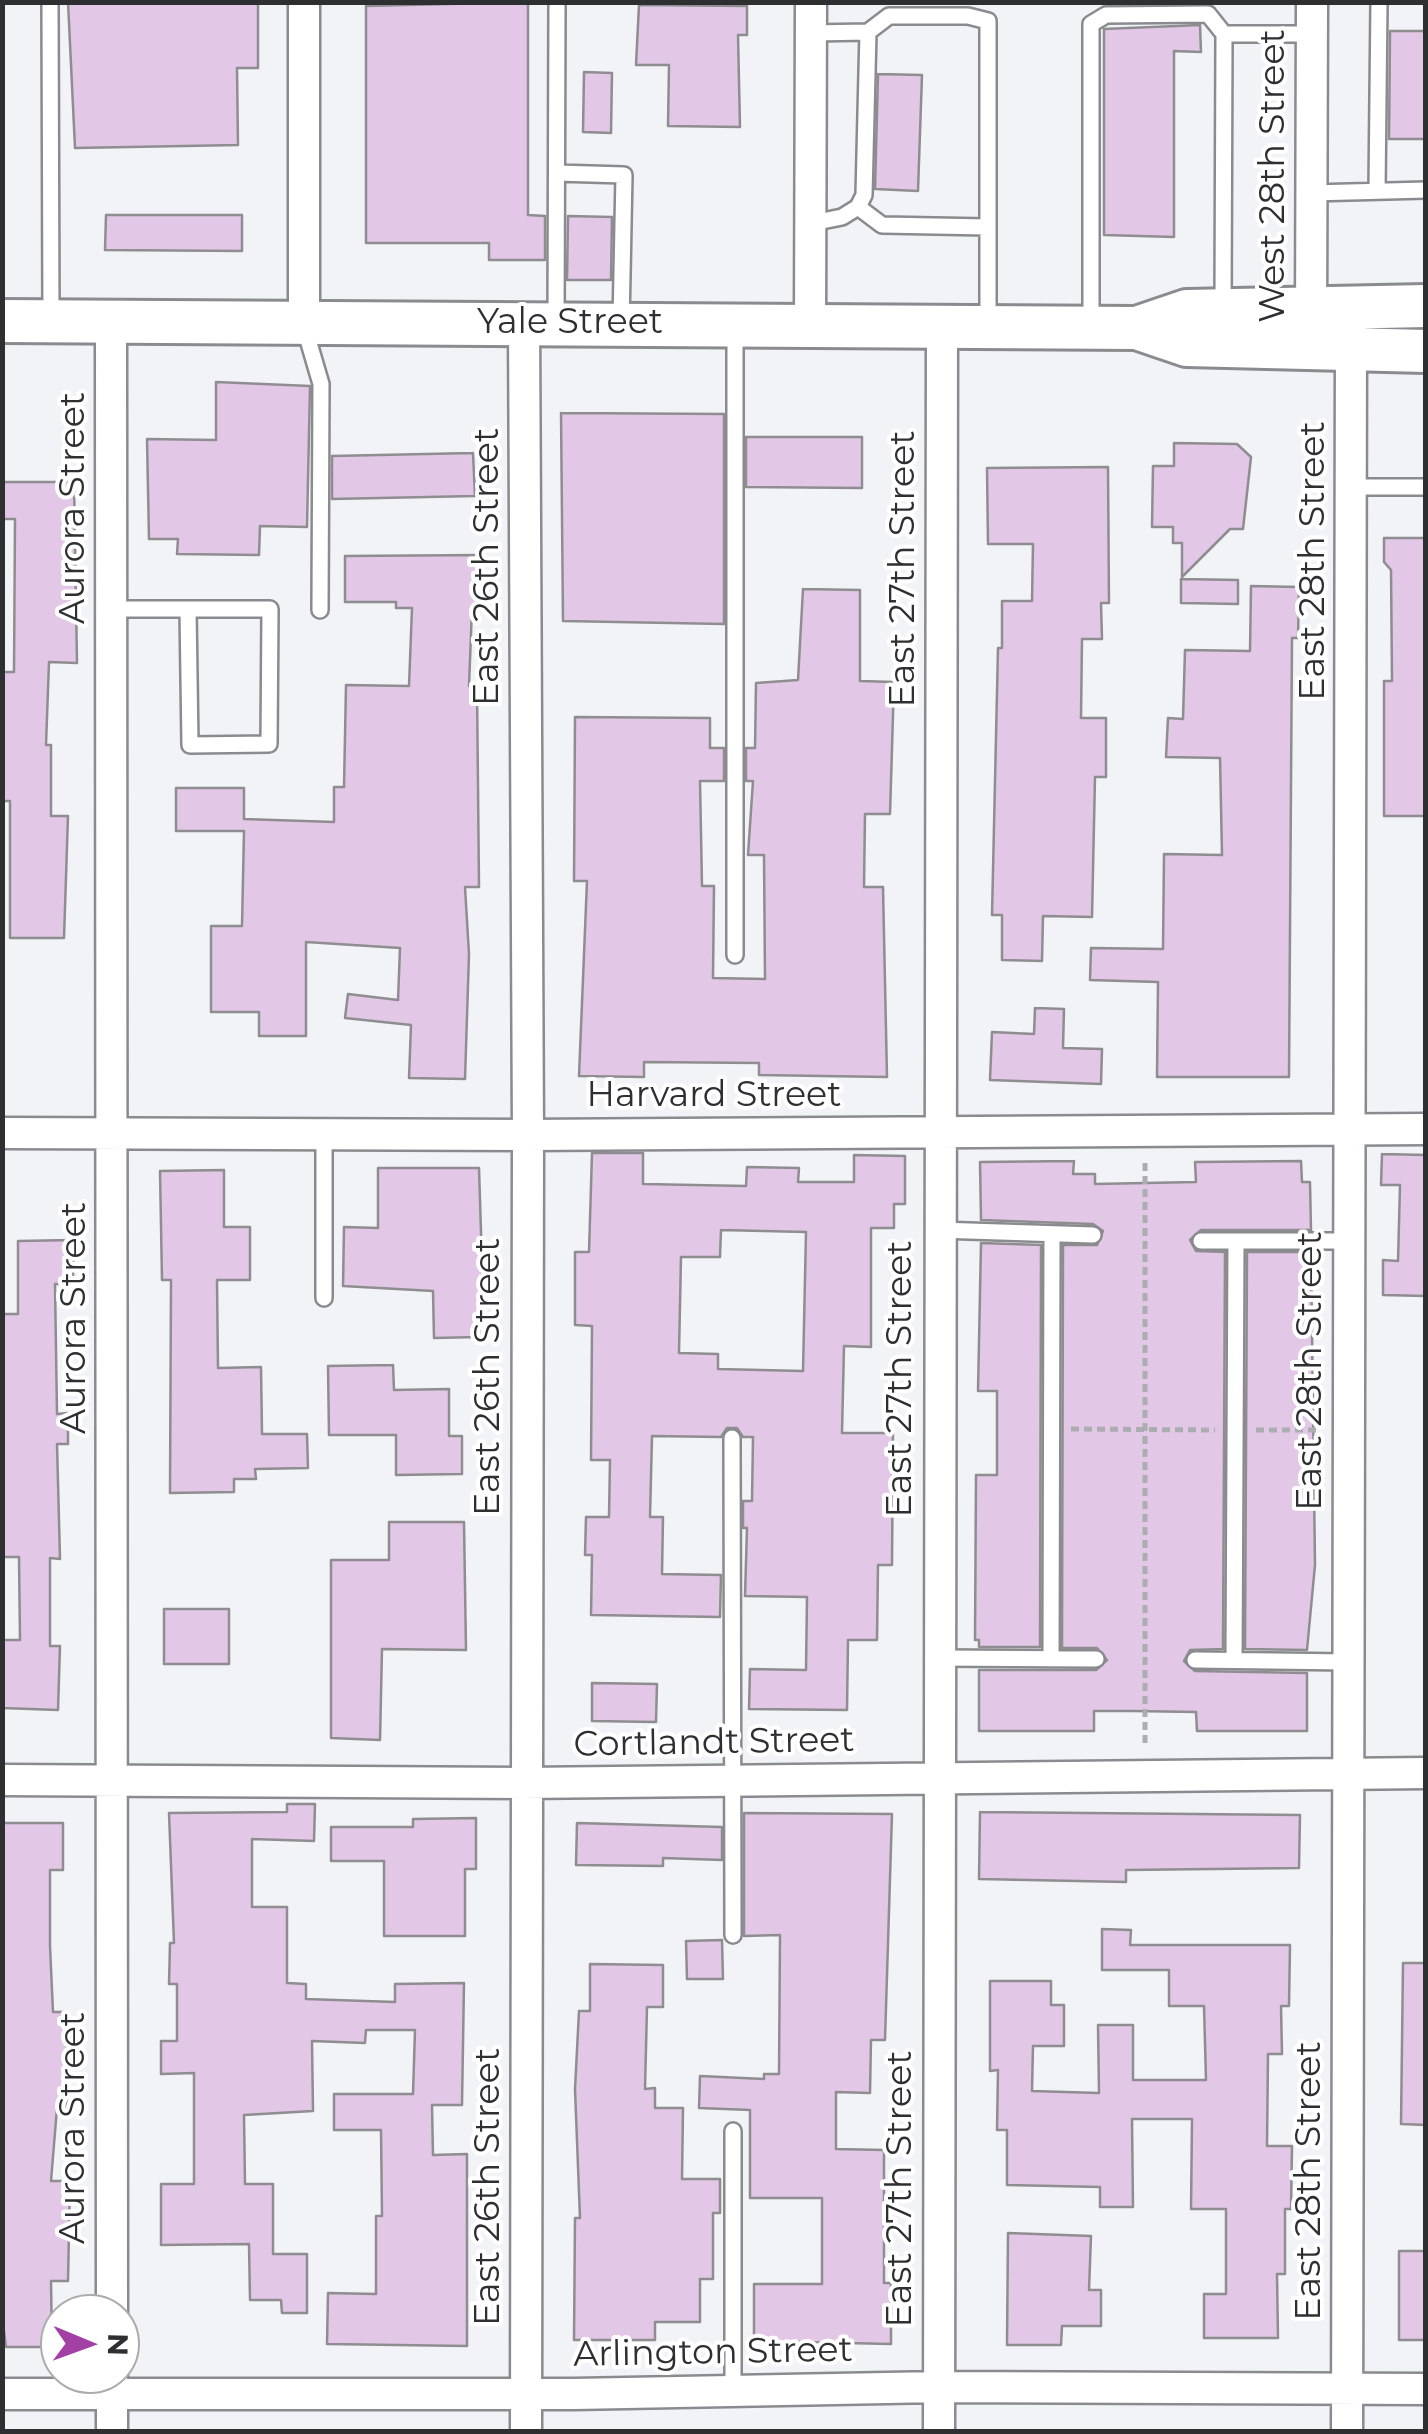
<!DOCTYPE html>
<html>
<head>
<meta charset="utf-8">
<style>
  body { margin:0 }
  #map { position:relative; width:1428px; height:2434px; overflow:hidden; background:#f1f3f7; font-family:Montserrat,sans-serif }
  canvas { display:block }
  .frame { position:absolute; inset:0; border:5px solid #2e2f30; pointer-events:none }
  .north { position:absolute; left:40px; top:2294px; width:100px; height:100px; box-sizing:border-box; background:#fff; border:2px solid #abacac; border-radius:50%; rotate:91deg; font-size:28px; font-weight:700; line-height:40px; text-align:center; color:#2e2f30 }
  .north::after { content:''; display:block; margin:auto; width:35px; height:45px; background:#a340a6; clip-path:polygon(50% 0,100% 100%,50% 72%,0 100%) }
</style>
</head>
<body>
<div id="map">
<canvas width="1428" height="2434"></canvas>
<div class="frame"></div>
<div class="north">N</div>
</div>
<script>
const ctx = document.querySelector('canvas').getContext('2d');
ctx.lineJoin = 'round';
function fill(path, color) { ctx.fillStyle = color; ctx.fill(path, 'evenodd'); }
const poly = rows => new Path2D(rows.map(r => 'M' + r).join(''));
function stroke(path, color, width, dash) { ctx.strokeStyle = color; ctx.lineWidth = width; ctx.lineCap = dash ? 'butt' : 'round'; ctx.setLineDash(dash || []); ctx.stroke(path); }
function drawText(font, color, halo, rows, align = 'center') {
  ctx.font = font + ' Montserrat,sans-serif'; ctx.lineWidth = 8; ctx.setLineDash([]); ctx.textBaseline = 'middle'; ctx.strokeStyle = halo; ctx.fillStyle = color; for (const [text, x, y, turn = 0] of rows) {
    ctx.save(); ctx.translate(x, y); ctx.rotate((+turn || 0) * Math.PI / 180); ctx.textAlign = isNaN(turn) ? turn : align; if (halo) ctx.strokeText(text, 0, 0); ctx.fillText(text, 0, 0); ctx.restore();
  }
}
const building = poly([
  [68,2,258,2,258,68,237,68,238,145,75,148,68,2],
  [490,3,528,3,528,215,545,216,545,260,489,260,489,243,366,243,366,6,490,3],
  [639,5,747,6,747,35,738,35,740,127,668,126,669,65,636,65,639,5],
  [1200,25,1201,52,1174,51,1174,237,1104,235,1104,29,1200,25],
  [1390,31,1426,31,1426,139,1389,139,1390,31],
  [584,72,612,73,611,133,583,132,584,72],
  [878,74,922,75,918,191,875,189,878,74],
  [106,215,242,215,242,251,105,250,106,215],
  [568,216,612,217,611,280,567,280,568,216],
  [216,382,310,386,307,527,260,526,259,555,177,554,178,539,149,539,147,439,216,440,216,382],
  [561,413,724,414,724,624,563,621,561,413],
  [746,437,862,437,862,488,746,487,746,437],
  [1174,443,1237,444,1251,457,1243,529,1230,529,1182,577,1182,543,1173,543,1173,527,1152,527,1153,466,1174,466,1174,443],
  [473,453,475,496,332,499,332,456,473,453],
  [1108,467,1109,603,1101,603,1102,639,1082,639,1081,718,1106,718,1106,777,1095,777,1092,917,1043,916,1042,961,1002,960,1002,915,992,915,998,648,1002,648,1002,601,1032,601,1033,544,988,544,987,468,1108,467],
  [2,482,74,482,77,663,49,662,46,745,51,745,51,816,68,816,64,938,10,938,10,801,2,801,2,672,14,672,15,519,2,519,2,482],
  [1384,538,1426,538,1426,816,1384,816,1384,681,1392,681,1391,570,1384,562,1384,538],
  [482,555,482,608,472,608,469,686,477,686,479,887,465,887,469,954,465,1079,409,1078,411,1025,345,1018,348,994,398,1000,400,948,306,942,306,1036,259,1036,259,1012,211,1012,211,926,242,926,244,831,176,831,176,788,244,788,244,819,334,822,334,787,344,787,346,685,409,686,412,608,396,608,396,602,345,602,345,556,482,555],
  [1181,579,1238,580,1238,604,1181,603,1181,579],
  [1251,586,1299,587,1298,638,1292,638,1289,1077,1157,1077,1158,982,1090,980,1091,948,1163,949,1164,854,1222,855,1220,758,1166,757,1168,718,1183,719,1185,650,1250,651,1251,586],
  [803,589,860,590,860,681,894,682,890,814,865,814,864,887,883,887,887,1077,759,1075,759,1063,644,1062,644,1077,579,1076,587,881,574,881,575,717,710,718,710,748,724,748,724,781,700,781,702,886,714,886,713,978,765,979,764,855,748,855,753,781,746,781,746,748,755,748,756,683,798,680,803,589],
  [1035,1008,1064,1009,1063,1048,1102,1049,1101,1084,990,1080,992,1032,1034,1034,1035,1008],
  [592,1153,643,1153,643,1184,746,1186,747,1167,799,1168,798,1182,854,1182,854,1155,905,1156,905,1204,894,1204,894,1228,871,1228,871,1347,844,1346,842,1433,893,1433,892,1565,878,1565,877,1640,848,1640,847,1710,749,1709,750,1669,806,1670,807,1597,745,1596,747,1528,743,1528,743,1501,752,1501,753,1437,743,1437,737,1428,727,1428,721,1437,652,1436,650,1517,663,1517,662,1574,721,1575,720,1617,591,1615,592,1555,585,1555,586,1517,609,1517,610,1460,591,1460,592,1326,575,1325,575,1252,589,1252,592,1153],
  [721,1230,806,1232,803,1371,718,1369,718,1354,679,1353,681,1257,720,1257,721,1230],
  [1382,1154,1426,1155,1426,1296,1383,1295,1383,1260,1398,1261,1400,1185,1381,1185,1382,1154],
  [1074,1161,1073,1174,1095,1174,1095,1184,1196,1182,1195,1162,1301,1161,1302,1182,1310,1182,1311,1230,1201,1230,1190,1240,1196,1251,1225,1252,1223,1649,1190,1650,1184,1661,1195,1671,1307,1673,1307,1731,1197,1731,1196,1712,1133,1711,1094,1711,1094,1731,979,1731,979,1670,1096,1670,1107,1660,1097,1648,1062,1648,1063,1245,1097,1245,1103,1231,1093,1224,981,1220,980,1162,1074,1161],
  [378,1168,479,1168,482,1264,479,1337,434,1338,433,1291,343,1286,344,1227,378,1228,378,1168],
  [224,1170,224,1227,250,1227,250,1280,217,1280,218,1368,261,1367,262,1434,307,1434,308,1468,255,1469,256,1479,234,1479,234,1492,170,1493,171,1280,162,1280,160,1171,224,1170],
  [73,1240,73,1284,55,1284,57,1414,68,1413,68,1444,57,1444,60,1559,50,1558,50,1646,60,1646,58,1710,2,1708,2,1640,20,1640,19,1557,2,1557,2,1314,18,1314,18,1241,73,1240],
  [981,1243,1041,1245,1040,1647,979,1647,979,1640,975,1640,976,1475,997,1475,997,1391,978,1391,981,1243],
  [1247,1252,1311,1252,1315,1565,1307,1650,1245,1649,1247,1252],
  [393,1365,394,1390,449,1389,449,1436,462,1436,462,1474,396,1475,396,1435,329,1435,328,1366,393,1365],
  [389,1522,464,1522,466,1650,382,1649,380,1740,331,1738,331,1560,389,1560,389,1522],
  [164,1609,229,1609,229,1664,164,1664,164,1609],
  [592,1683,657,1684,656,1722,592,1721,592,1683],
  [287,1804,315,1804,314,1841,252,1839,252,1907,287,1907,287,1983,306,1984,306,1999,395,2002,395,1984,464,1983,462,2105,432,2105,433,2155,467,2154,467,2346,327,2344,328,2293,376,2294,376,2216,382,2216,381,2130,334,2130,334,2094,413,2094,415,2030,366,2030,365,2043,312,2041,313,2111,244,2115,245,2184,273,2184,273,2254,307,2254,307,2313,282,2313,281,2300,250,2300,249,2244,161,2245,161,2184,194,2184,194,2073,161,2074,161,2041,177,2041,177,1984,169,1984,170,1943,174,1943,169,1813,287,1812,287,1804],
  [980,1812,1300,1815,1299,1868,1126,1870,1126,1882,979,1879,980,1812],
  [744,1813,892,1814,885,2040,871,2040,870,2093,836,2092,836,2149,884,2150,884,2283,891,2283,891,2344,754,2341,754,2284,822,2284,822,2198,750,2198,750,2110,699,2108,700,2076,764,2079,764,2074,779,2074,780,1935,744,1936,744,1813],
  [476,1818,476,1869,465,1869,465,1936,384,1936,384,1861,331,1861,331,1827,413,1827,413,1819,476,1818],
  [2,1823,63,1823,63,1870,50,1870,50,1946,53,2012,67,2012,67,2108,57,2108,51,2181,70,2181,68,2281,51,2281,52,2347,6,2347,2,2316,2,1823],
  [577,1823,722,1827,722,1860,663,1858,663,1866,576,1865,577,1823],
  [1102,1929,1131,1930,1130,1945,1290,1945,1289,2006,1281,2006,1282,2054,1268,2054,1267,2146,1292,2146,1291,2209,1285,2209,1285,2274,1277,2274,1278,2338,1204,2338,1204,2294,1226,2294,1226,2209,1191,2209,1192,2119,1132,2119,1133,2207,1100,2207,1100,2187,1007,2185,1007,2130,997,2130,998,2070,990,2071,990,1981,1051,1981,1051,2005,1064,2005,1064,2046,1033,2046,1032,2091,1099,2093,1098,2025,1133,2025,1133,2080,1206,2080,1204,2006,1169,2006,1169,1970,1102,1970,1102,1929],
  [722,1940,723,1979,687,1979,686,1941,722,1940],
  [1403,1963,1426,1963,1426,2125,1401,2124,1403,1963],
  [590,1964,663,1965,663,2007,647,2007,645,2089,655,2088,655,2108,683,2108,682,2179,720,2179,720,2213,713,2213,713,2279,700,2279,700,2322,655,2322,655,2340,574,2340,575,2218,580,2218,575,2089,579,2011,590,2011,590,1964],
  [1008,2233,1091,2236,1089,2290,1101,2290,1101,2326,1062,2326,1061,2345,1007,2345,1008,2233],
  [1399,2251,1426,2251,1426,2340,1399,2340,1399,2251]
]);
fill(building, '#e2c7e7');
stroke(building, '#8f8d8f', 2.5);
const lane = poly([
  [50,2,51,318],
  [811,33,868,32,889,16,968,16,988,21,988,323],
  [557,173,624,175,621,323],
  [1377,191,1379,2],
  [1311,193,1426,190],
  [858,207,882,225,988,227],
  [812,223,842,217,858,207,864,195,868,32],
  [1223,307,1224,34,1312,34],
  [556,322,557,2],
  [1091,325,1091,24,1106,15,1208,14,1224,34],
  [304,326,321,384,320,610],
  [1351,487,1426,487],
  [112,609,270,609,269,744,190,745,188,609],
  [735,955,735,329],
  [324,1134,324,1298],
  [938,1230,1093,1235],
  [1201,1241,1348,1241],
  [732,1438,733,1935],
  [938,1658,1096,1659],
  [1051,1659,1052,1234],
  [1195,1660,1349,1662],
  [1234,1660,1236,1241],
  [733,2390,733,2131]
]);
const street = poly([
  [111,321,112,2314],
  [524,322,528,1135,526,2432],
  [304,323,304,2],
  [810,325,811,2],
  [1311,326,1312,2],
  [2,1133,528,1135,1426,1129],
  [2,1780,525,1783,1426,1773],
  [2,2394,574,2394,939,2387,1426,2389],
  [112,2432,112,2377],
  [939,2432,942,326],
  [1347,2432,1351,333]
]);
const secondary = poly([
  [2,321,1137,328,1187,311,1426,306],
  [1137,328,1187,345,1426,351]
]);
stroke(lane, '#898b8e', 20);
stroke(street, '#898b8e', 35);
stroke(secondary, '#898b8e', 48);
stroke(poly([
  [1071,1429,1215,1430],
  [1256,1430,1320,1430],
  [1145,1743,1145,1161]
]), '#abadb0', 5, [8, 5]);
stroke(lane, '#fff', 15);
stroke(street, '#fff', 30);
stroke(secondary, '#fff', 42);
drawText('35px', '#2e2f30', '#fff', [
  ["West 28th Street",1274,176,-90],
  ["Yale Street",570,323],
  ["Aurora Street",74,508,-90],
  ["East 28th Street",1314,561,-90],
  ["East 26th Street",488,567,-90],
  ["East 27th Street",904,569,-90],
  ["Harvard Street",714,1096],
  ["Aurora Street",75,1318,-90],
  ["East 28th Street",1311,1371,-90],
  ["East 26th Street",489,1377,-90],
  ["East 27th Street",901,1379,-90],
  ["Cortlandt Street",714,1743,-1],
  ["Aurora Street",74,2128,-90],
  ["East 28th Street",1310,2181,-90],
  ["East 26th Street",489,2187,-90],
  ["East 27th Street",901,2189,-90],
  ["Arlington Street",713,2353,-1]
]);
</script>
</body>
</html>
